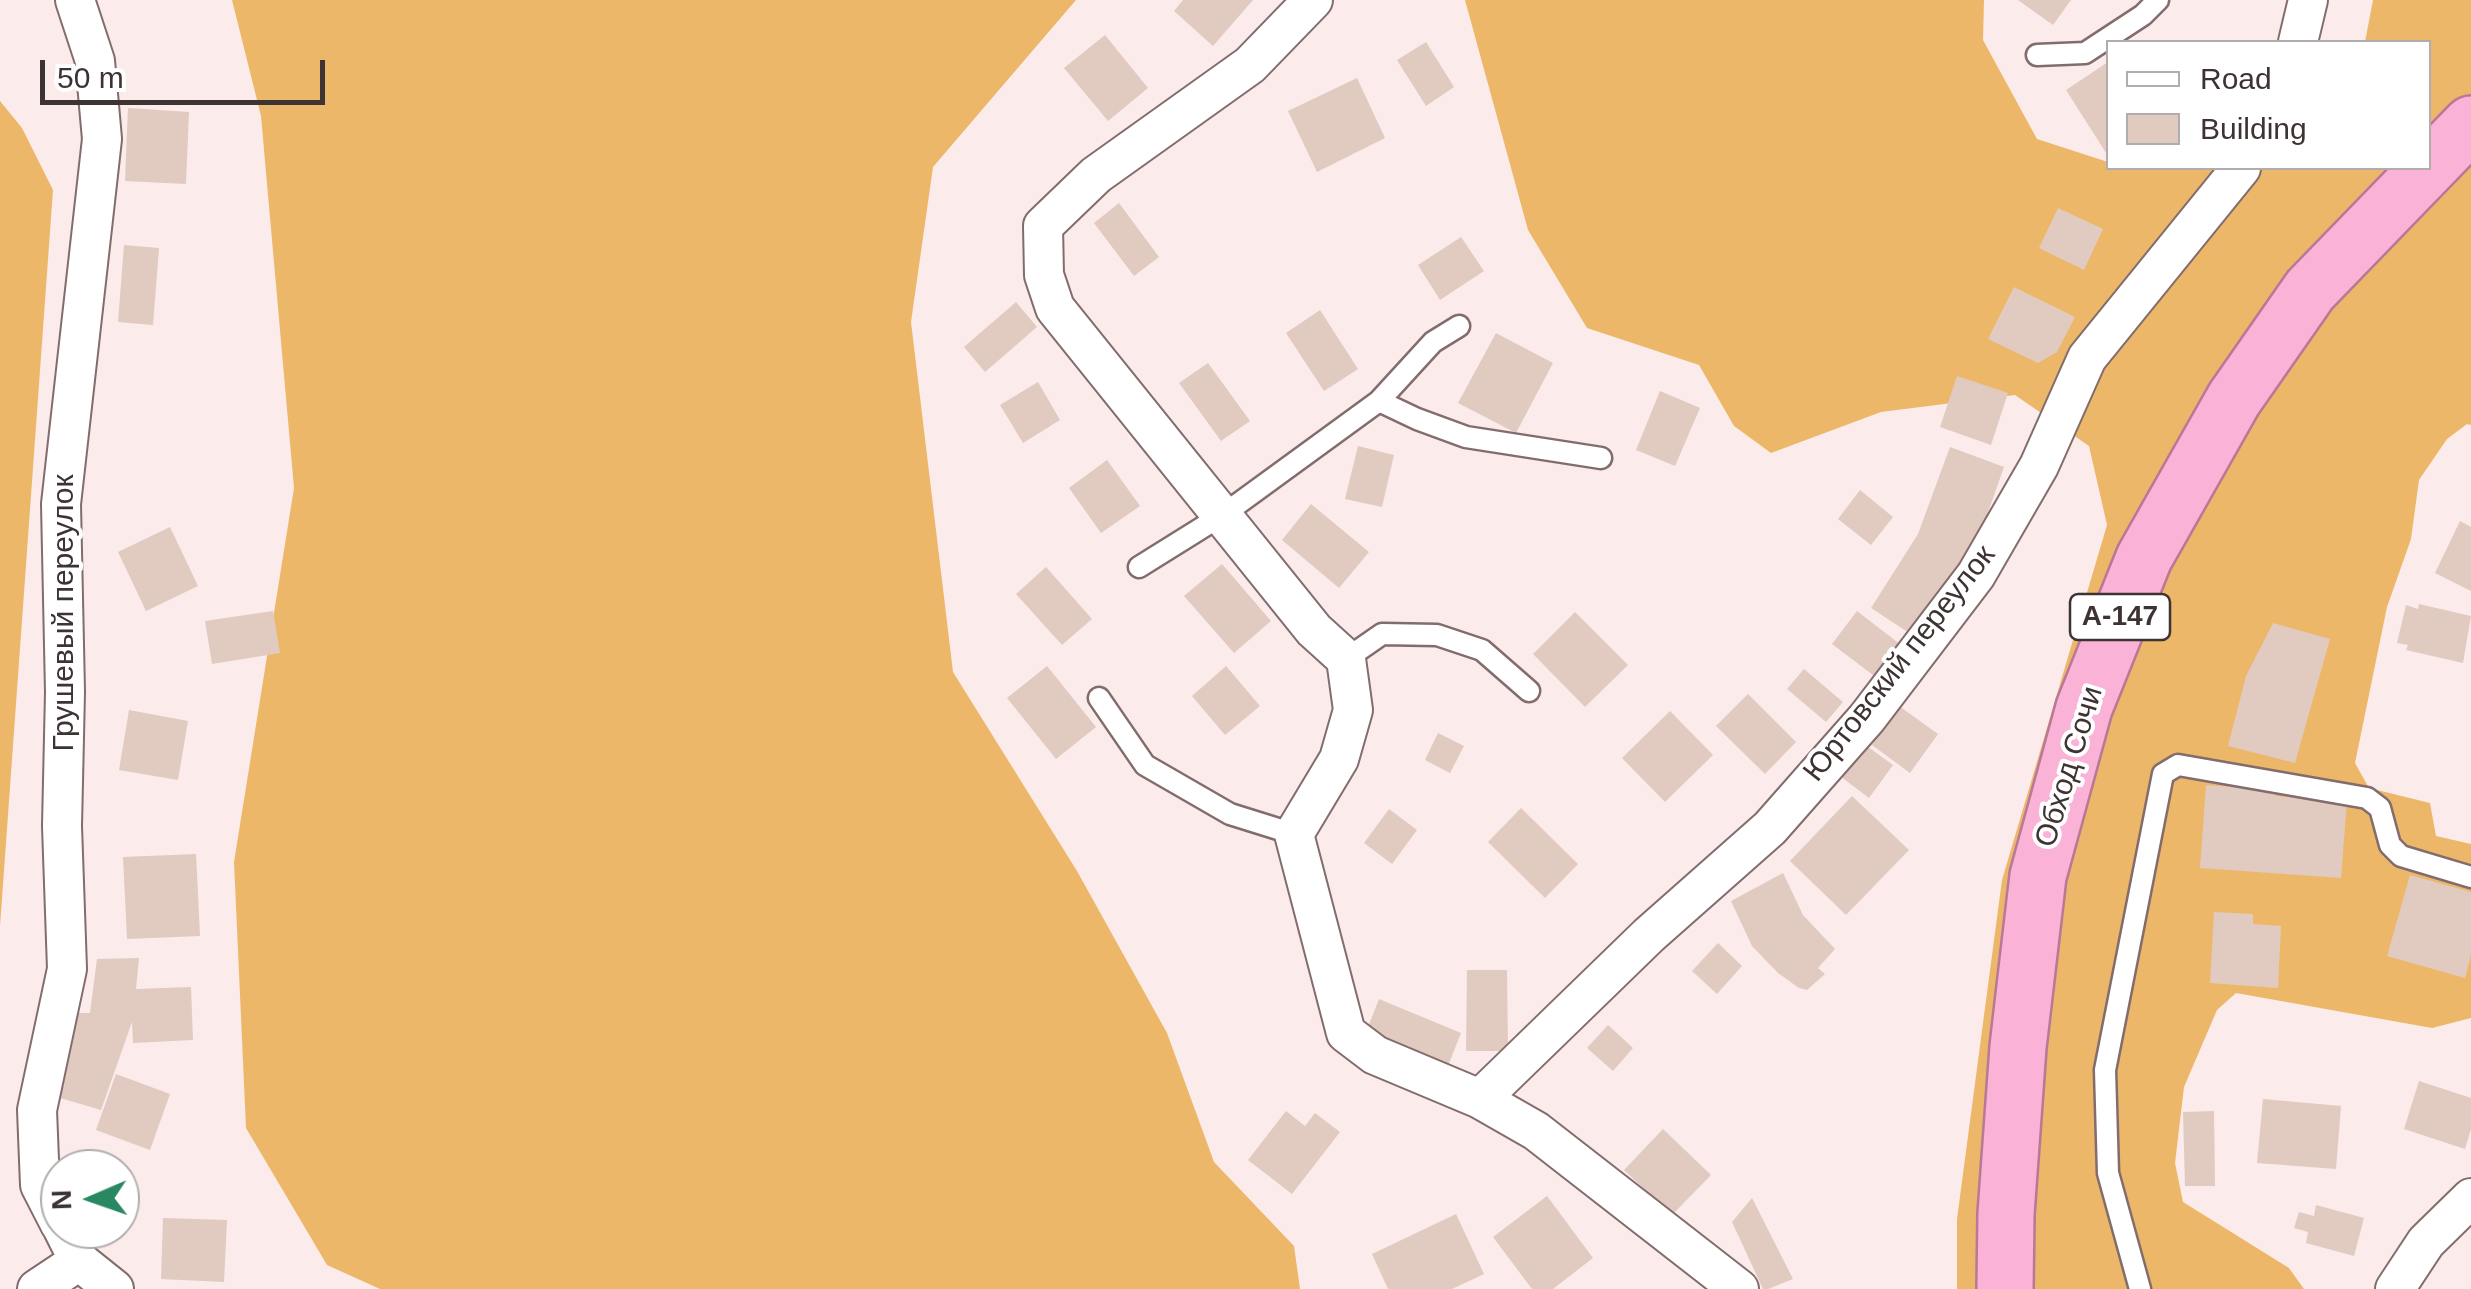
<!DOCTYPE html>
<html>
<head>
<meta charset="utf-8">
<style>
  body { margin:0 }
  #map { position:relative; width:2471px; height:1289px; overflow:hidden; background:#fbebeb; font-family:Arial,sans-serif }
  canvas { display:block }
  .legend { position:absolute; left:2106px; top:40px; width:325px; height:130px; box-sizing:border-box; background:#fff; border:2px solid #b1adad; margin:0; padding:12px 18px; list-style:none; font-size:30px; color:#3d3333 }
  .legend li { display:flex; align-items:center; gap:20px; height:50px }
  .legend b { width:50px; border:2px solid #b1adad }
  .north { position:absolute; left:40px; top:1149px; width:100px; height:100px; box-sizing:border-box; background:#fff; border:2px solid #b1adad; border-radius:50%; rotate:268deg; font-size:28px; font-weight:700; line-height:40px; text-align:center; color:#3d3333 }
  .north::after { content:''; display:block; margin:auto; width:35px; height:45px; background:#298861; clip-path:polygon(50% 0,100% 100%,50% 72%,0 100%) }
  .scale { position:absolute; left:40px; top:60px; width:285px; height:45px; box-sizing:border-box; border:5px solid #3d3333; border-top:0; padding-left:12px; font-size:30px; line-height:35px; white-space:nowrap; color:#3d3333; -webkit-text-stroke:8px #fff; paint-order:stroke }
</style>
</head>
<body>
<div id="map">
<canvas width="2471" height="1289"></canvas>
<ul class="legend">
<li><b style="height:12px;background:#fff"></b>Road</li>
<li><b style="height:28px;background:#e1cac0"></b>Building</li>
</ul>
<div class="north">N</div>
<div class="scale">50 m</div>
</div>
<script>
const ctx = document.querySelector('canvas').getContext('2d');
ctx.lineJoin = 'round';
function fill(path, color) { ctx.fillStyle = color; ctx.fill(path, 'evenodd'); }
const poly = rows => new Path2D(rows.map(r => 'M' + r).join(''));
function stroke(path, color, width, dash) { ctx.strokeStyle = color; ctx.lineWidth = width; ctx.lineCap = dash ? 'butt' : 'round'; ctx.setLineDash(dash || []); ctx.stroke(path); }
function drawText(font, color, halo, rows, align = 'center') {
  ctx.font = font + ' Arial,sans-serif'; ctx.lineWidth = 8; ctx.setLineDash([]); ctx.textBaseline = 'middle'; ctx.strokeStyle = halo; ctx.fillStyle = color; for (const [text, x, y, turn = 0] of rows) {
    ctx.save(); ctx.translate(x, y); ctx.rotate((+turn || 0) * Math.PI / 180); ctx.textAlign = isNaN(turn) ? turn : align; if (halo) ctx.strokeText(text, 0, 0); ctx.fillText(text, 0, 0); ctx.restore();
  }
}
fill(poly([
  [232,0,1076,0,933,167,911,322,953,672,1077,871,1167,1033,1214,1162,1294,1246,1300,1289,380,1289,327,1265,246,1128,234,862,294,488,261,116],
  [1465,0,1984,0,1983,40,2037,139,2108,162,2108,168,2133,170,2146,168,2428,168,2428,42,2365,42,2373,0,2471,0,2471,425,2467,424,2447,439,2419,480,2411,539,2387,607,2355,763,2369,788,2430,803,2436,836,2471,844,2471,1018,2432,1028,2236,993,2217,1010,2184,1087,2175,1163,2183,1202,2289,1268,2304,1289,1957,1289,1957,1219,2002,880,2107,525,2089,446,2015,395,1881,412,1771,453,1734,426,1699,365,1587,328,1528,230],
  [0,101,22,128,53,190,0,926]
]), '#edb769');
fill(poly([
  [1183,0,1253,0,1213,46,1174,11],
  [2018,0,2071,0,2053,25],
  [1105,35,1148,88,1108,121,1064,68],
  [1426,42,1454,87,1426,106,1397,60],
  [2108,62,2108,156,2066,90],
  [1357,78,1385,138,1317,172,1288,111],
  [128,108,189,112,186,184,125,181],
  [1119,203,1159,257,1134,276,1094,223],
  [2058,208,2103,229,2084,270,2039,248],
  [1461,237,1484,271,1440,300,1418,265],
  [124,245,159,248,153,325,118,322],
  [2014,287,2075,317,2057,352,2038,363,1988,339],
  [1016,302,1037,327,985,372,964,347],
  [1320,310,1358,369,1324,391,1286,333],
  [1496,333,1553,363,1516,433,1458,403],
  [1208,363,1250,421,1221,441,1179,383],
  [1957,376,2008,393,1991,445,1940,427],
  [1038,382,1060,420,1023,443,1000,405],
  [1660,391,1700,408,1675,466,1636,450],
  [1358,446,1394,455,1382,507,1345,499],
  [1950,447,2004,467,1971,560,1920,640,1871,608,1918,534],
  [1107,460,1140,506,1101,533,1069,488],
  [1860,490,1893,517,1871,545,1838,519],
  [1311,504,1369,552,1339,588,1282,540],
  [2460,521,2471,527,2471,591,2435,573],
  [170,527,198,586,146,611,118,552],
  [1222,564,1271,621,1234,653,1184,596],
  [1046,567,1092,619,1062,645,1016,594],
  [2419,604,2471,616,2463,663,2406,650,2408,645,2397,643,2406,605,2418,609],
  [273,611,280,653,212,664,205,621],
  [1857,611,1901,645,1877,678,1832,644],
  [1575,612,1628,665,1585,707,1533,654],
  [2273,623,2330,639,2295,763,2228,746,2246,676],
  [1047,666,1096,727,1056,759,1007,698],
  [1226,666,1260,706,1225,735,1192,696],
  [1804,669,1843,702,1826,722,1787,689],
  [1748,694,1796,742,1765,774,1716,726],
  [1899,706,1938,734,1910,773,1872,745],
  [129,710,188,721,178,780,119,770],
  [1670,711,1713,755,1665,802,1622,758],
  [1438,733,1464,746,1450,773,1425,760],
  [1864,744,1893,765,1869,798,1840,776],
  [2206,785,2277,790,2276,796,2347,801,2341,878,2200,868],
  [1852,796,1909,850,1846,915,1790,861],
  [1521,808,1578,864,1545,898,1488,842],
  [1389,809,1417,830,1392,864,1364,843],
  [196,854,200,936,127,939,123,857],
  [1783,873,1803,915,1835,949,1818,968,1825,974,1807,990,1799,988,1778,973,1752,946,1731,901],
  [2410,875,2471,892,2471,955,2465,978,2387,956],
  [2214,912,2253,914,2253,924,2281,926,2278,988,2210,983],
  [1718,943,1742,966,1717,994,1692,971],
  [139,958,136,989,191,987,193,1040,133,1043,132,1022,101,1110,50,1095,68,1013,90,1013,97,959],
  [1467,970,1507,970,1508,1051,1466,1051],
  [1379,999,1461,1033,1448,1066,1366,1032],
  [1608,1025,1633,1048,1613,1071,1587,1048],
  [116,1074,170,1094,150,1150,96,1130],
  [2419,1081,2471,1098,2471,1129,2465,1149,2404,1129],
  [2263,1099,2341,1106,2336,1169,2257,1163],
  [1286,1111,1305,1126,1315,1113,1340,1132,1292,1194,1248,1160],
  [2214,1111,2215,1186,2185,1186,2183,1112],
  [1663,1129,1711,1175,1672,1215,1624,1170],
  [1547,1196,1593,1258,1553,1289,1532,1289,1493,1237],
  [1752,1198,1793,1279,1768,1289,1763,1289,1732,1222],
  [2316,1205,2364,1218,2354,1256,2306,1243,2308,1232,2294,1228,2299,1212,2314,1216],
  [1456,1214,1484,1274,1452,1289,1388,1289,1372,1254],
  [163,1218,227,1220,224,1282,161,1279]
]), '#e1cac0');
const service = poly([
  [2037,55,2085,53,2143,15,2158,0],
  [1459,326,1433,342,1379,401,1417,419,1466,437,1601,458],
  [1139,567,1224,514,1379,401],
  [1346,659,1382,634,1437,635,1482,650,1529,691],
  [1099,698,1145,765,1230,814,1294,834],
  [2140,1289,2108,1173,2105,1070,2163,774,2178,765,2367,798,2380,808,2390,845,2401,856,2471,877]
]);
const minor = poly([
  [1313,0,1250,65,1096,175,1043,226,1044,275,1055,308,1314,630,1346,659,1353,710,1339,759,1294,834,1346,1033,1375,1055,1480,1099,1536,1131,1739,1289],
  [2298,42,2308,0],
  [1480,1099,1649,935,1770,828,1867,718,1976,575,2039,466,2087,358,2241,168],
  [60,1224,40,1185,37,1110,67,969,62,826,65,692,61,504,102,139,95,61,75,0],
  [63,1229,79,1261,114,1289],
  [37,1289,79,1261],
  [2395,1289,2426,1242,2471,1198]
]);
const trunk = poly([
  [2005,1289,2006,1214,2018,1047,2038,876,2084,708,2144,558,2234,399,2310,290,2471,124]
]);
stroke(service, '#836c6c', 25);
stroke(minor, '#836c6c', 42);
stroke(trunk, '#b77996', 60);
stroke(service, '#fff', 20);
stroke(minor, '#fff', 38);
stroke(trunk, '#fab2d6', 55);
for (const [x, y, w] of [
  [2120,617,100]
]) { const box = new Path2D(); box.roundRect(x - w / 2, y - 23, w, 46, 8); ctx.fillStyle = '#fff'; ctx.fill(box); stroke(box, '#3d3333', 2.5); }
drawText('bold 28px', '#3d3333', null, [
  ["А-147",2120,617]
]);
drawText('30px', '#3d3333', '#fff', [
  ["Грушевый переулок",65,613,-90],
  ["Юртовский переулок",1900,664,-52],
  ["Обход Сочи",2070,767,-73]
]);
</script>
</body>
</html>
